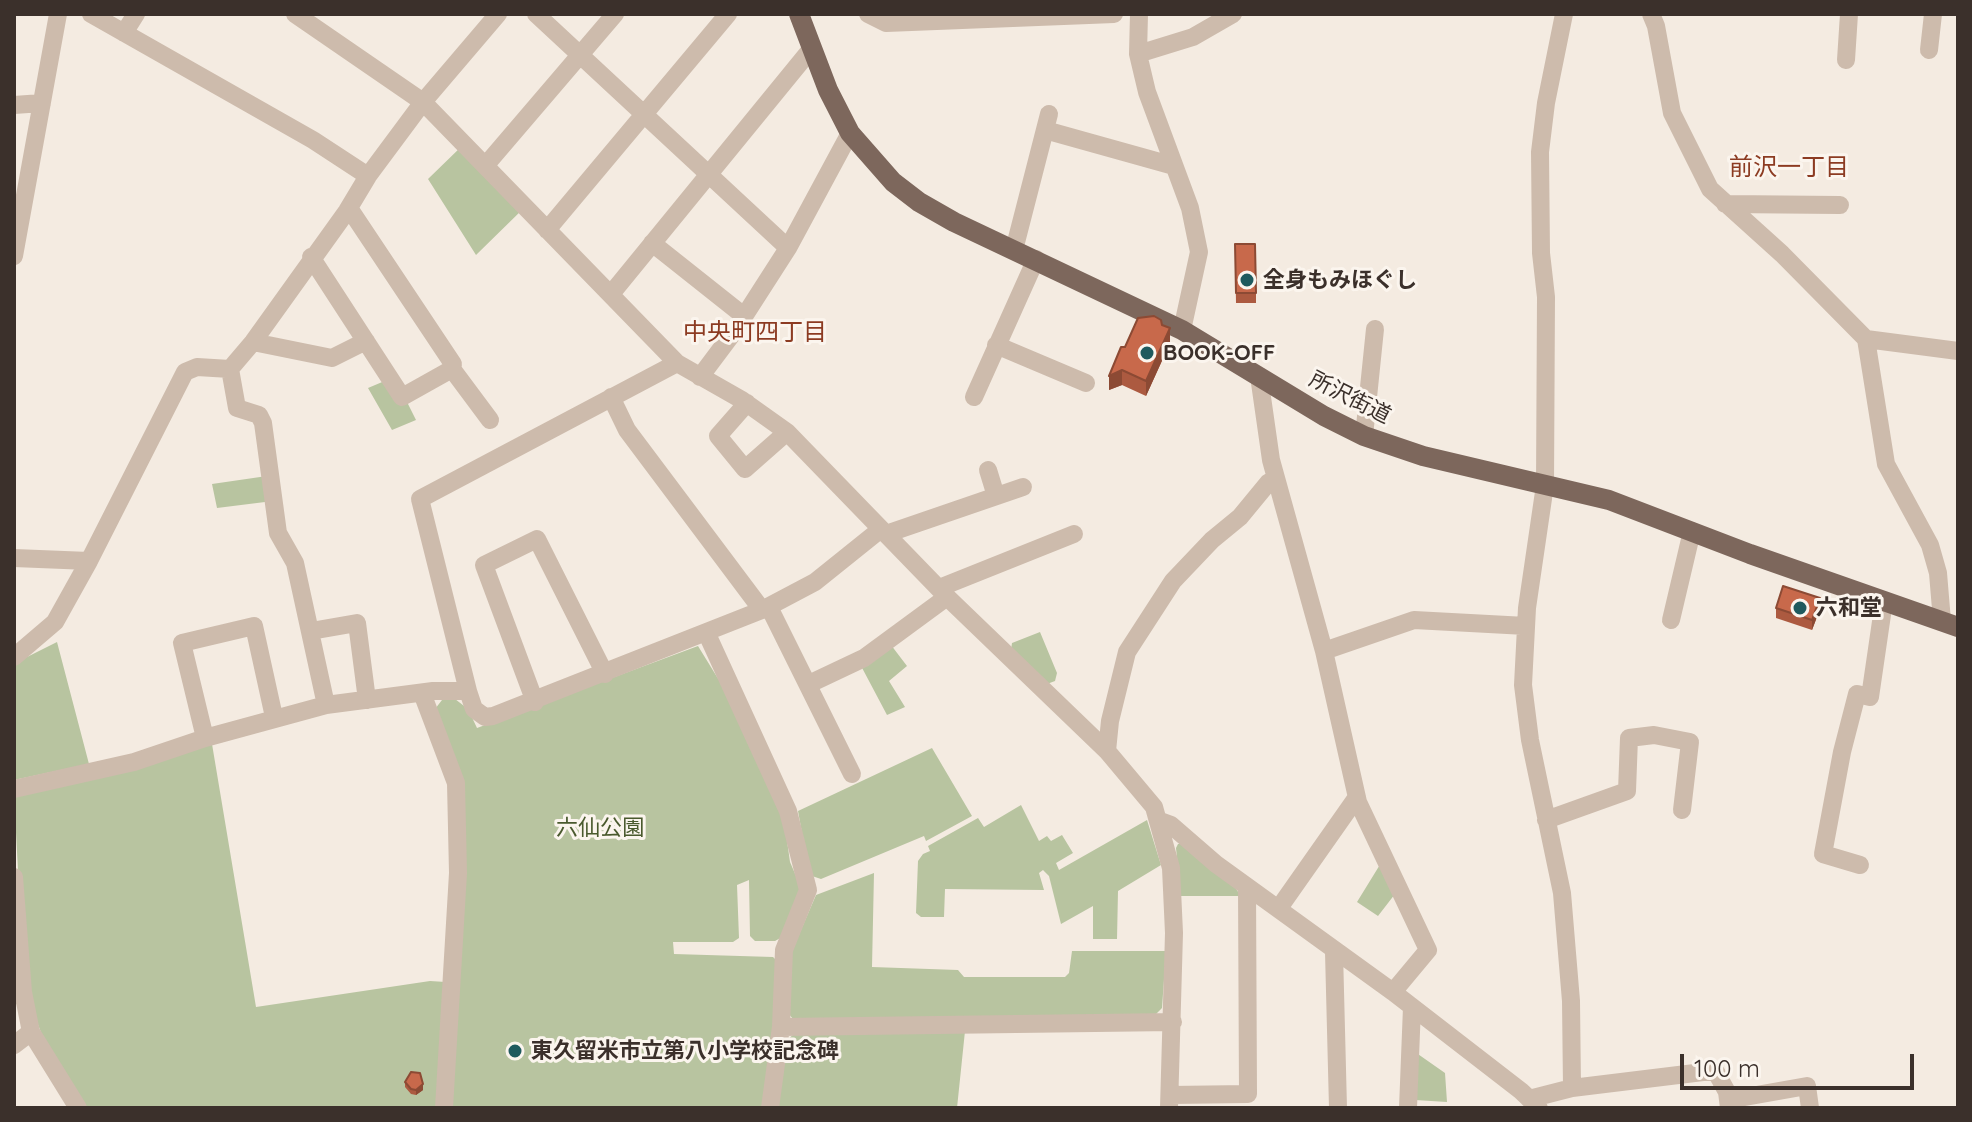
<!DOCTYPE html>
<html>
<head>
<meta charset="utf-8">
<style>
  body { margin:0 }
  #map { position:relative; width:1972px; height:1122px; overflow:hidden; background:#f4ebe1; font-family:Quicksand,sans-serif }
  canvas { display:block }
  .frame { position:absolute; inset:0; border:16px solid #3b302b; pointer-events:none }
  .scale { position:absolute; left:1680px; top:1054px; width:234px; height:36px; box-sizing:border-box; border:4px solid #3b302b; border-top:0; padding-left:10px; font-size:24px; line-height:28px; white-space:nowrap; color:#3b302b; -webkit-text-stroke:6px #fbf5ee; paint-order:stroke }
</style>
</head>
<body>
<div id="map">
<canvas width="1972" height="1122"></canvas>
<div class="frame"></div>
<div class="scale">100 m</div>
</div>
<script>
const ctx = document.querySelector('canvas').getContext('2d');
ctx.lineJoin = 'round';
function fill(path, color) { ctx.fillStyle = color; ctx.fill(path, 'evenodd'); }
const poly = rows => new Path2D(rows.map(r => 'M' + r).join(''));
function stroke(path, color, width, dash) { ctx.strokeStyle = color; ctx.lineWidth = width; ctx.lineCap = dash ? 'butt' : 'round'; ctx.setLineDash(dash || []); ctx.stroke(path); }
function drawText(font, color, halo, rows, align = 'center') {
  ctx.font = font + ' Quicksand,"Noto Sans JP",sans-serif'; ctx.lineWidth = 6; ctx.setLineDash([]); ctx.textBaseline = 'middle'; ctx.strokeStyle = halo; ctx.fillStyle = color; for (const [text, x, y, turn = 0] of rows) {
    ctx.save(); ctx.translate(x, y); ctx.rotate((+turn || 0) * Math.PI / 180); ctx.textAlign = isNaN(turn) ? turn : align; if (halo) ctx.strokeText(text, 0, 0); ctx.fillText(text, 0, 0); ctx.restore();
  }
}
fill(poly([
  [464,144,525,207,476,255,428,179],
  [387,380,405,398,416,420,392,430,368,388],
  [267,476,273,501,217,508,212,484],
  [1040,632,1057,673,1055,681,1047,684,1011,650,1012,643],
  [57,642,89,764,14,780,14,672,17,662],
  [891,645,907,666,889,681,905,707,887,715,860,664],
  [698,646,741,716,783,812,790,862,802,890,784,936,775,941,755,941,750,936,749,880,737,885,739,938,733,942,673,942,674,954,773,957,777,961,772,1038,762,1108,450,1108,464,823,435,709,442,700,455,699,468,709,477,728],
  [212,744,256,1007,430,981,446,982,439,1108,85,1108,48,1052,31,1005,14,1004,14,870,18,871,14,794],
  [932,748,972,816,926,841,924,836,821,879,812,876,808,866,798,811],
  [1021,805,1039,841,1047,836,1051,841,1062,835,1073,853,1056,863,1059,870,1147,820,1161,865,1118,891,1117,939,1093,939,1093,906,1061,924,1049,876,1043,870,1039,873,1044,890,945,889,944,917,921,917,916,913,918,861,923,854,930,851,928,846,978,818,984,827],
  [1178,844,1182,844,1234,886,1241,896,1181,896,1176,848],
  [1381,863,1395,894,1378,916,1357,902],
  [874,873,872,967,958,970,964,977,1065,977,1069,973,1072,951,1166,951,1162,1008,1156,1014,793,1019,788,1013,791,953,816,895],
  [965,1031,957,1108,778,1108,787,1040,794,1034],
  [1415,1052,1445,1073,1447,1102,1415,1100]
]), '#b8c4a0');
stroke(poly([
  [91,14,313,140,368,176],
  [295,14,423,102,677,363,742,400,787,432,947,597,1107,751,1154,807,1171,868,1174,933,1169,1108],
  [536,14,788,248],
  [868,14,886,23,1114,14],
  [1139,14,1138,54,1147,92,1190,208,1199,252,1182,330],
  [1564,14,1546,103,1540,152,1541,253,1546,297,1545,485,1527,608,1523,685,1530,740,1562,893,1571,1001,1572,1088],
  [1651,14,1656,26,1672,113,1710,189,1782,254,1866,339,1886,464,1930,545,1938,573,1942,621],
  [124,33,136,14],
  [1929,50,1933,14],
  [1138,54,1193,37,1233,14],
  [1846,60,1849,14],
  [14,105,42,103],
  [1045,130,1174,166],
  [485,166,615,14],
  [1725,204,1840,205],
  [349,208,453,364,452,369,490,420],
  [547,230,728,14],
  [652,243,744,316],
  [1014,250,1049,114],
  [14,256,58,14],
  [311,257,402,397,452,369],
  [611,294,812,48],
  [1866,339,1958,351],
  [253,342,332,358,366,341],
  [996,345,1086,383],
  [230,369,237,408,259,415,263,423,278,533,295,563,326,705],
  [1259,376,1271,460,1324,651,1358,802,1428,950,1393,992,1521,1091,1539,1108],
  [700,377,736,329,788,248,850,133],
  [611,397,627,430,762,610],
  [974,397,1036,259],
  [747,403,718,436,745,469,787,432],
  [1364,436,1375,329],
  [988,470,996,496],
  [886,534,1023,487],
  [14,558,89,561],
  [939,588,1074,534],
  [769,607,852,774],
  [1671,620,1692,531],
  [311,631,357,623,367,700],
  [707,634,788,811,808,890,784,950,781,1027,770,1108],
  [1324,651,1414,620,1526,626],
  [14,657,55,622,89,561,185,372,197,367,230,369,253,342,347,211,368,176,423,102,498,14],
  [809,684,864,658,947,597],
  [468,691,420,499,677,363],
  [422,693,456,783,458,873,444,1108],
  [535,702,484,565,537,539,605,674],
  [205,738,182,643,254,626,274,717],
  [1107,751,1110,721,1127,652,1173,581,1212,540,1240,517,1268,483,1276,478],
  [14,789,134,762,205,738,326,705,433,691,468,691,474,709,485,717,493,716,762,610,815,582,881,529],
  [1546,820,1627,791,1629,738,1654,735,1690,742,1682,810],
  [1160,821,1171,825,1216,864,1393,992],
  [1860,865,1823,854,1842,752,1857,694,1870,697,1884,601],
  [14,877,23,992,31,1032,78,1108],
  [1279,908,1357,797],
  [1334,952,1338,1108],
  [781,1027,1173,1022],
  [14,1045,31,1032],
  [1170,1095,1248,1094,1247,887],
  [1529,1099,1572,1088,1703,1072,1716,1072,1727,1092,1729,1108],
  [1728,1100,1807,1086,1810,1108],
  [1408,1108,1412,1007]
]), '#cdbbac', 18);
stroke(poly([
  [799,14,828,90,850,133,893,182,919,202,954,222,1182,330,1324,416,1364,436,1423,456,1609,500,1750,554,1958,627]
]), '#7d675c', 20);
fill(poly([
  [1235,244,1256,293,1256,303,1236,303],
  [1162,325,1170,343,1146,396,1122,385,1109,390,1125,347],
  [1776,608,1820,609,1812,630,1776,618],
  [405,1082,423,1090,416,1095,411,1094,405,1087]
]), '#ac5a40');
fill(poly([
  [1170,328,1170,343,1146,396,1146,381],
  [1122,370,1122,385,1109,390,1109,376],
  [1820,598,1820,609,1812,630,1812,620],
  [423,1084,423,1090,416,1095,416,1090]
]), '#8c4a34');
const building = poly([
  [1235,244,1255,244,1256,293,1236,293,1235,244],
  [1154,316,1161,320,1162,325,1170,328,1146,381,1122,370,1109,376,1121,347,1125,347,1138,318,1154,316],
  [1783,586,1820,598,1812,620,1776,608,1783,586],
  [411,1072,420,1073,423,1084,416,1090,411,1089,405,1082,411,1072]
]);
fill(building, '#c8694b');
stroke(building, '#8c4a34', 2);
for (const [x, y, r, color] of [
  [1247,280,8,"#1f5a5e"],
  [1147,353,8,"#1f5a5e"],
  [1800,608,8,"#1f5a5e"],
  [515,1051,8,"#1f5a5e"]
]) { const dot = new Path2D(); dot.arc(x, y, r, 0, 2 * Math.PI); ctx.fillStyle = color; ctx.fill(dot); stroke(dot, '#fbf5ee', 3); }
drawText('bold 22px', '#3b302b', '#fbf5ee', [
  ["全身もみほぐし",1263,280],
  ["BOOK-OFF",1163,353],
  ["六和堂",1816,608],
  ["東久留米市立第八小学校記念碑",531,1051]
], 'left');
drawText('22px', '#3b302b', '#fbf5ee', [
  ["所沢街道",1350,398,27]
]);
drawText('22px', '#4a5a2e', '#fbf5ee', [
  ["六仙公園",600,828]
]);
drawText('24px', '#8c3b22', '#fbf5ee', [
  ["前沢一丁目",1789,168],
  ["中央町四丁目",755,333]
]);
</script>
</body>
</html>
